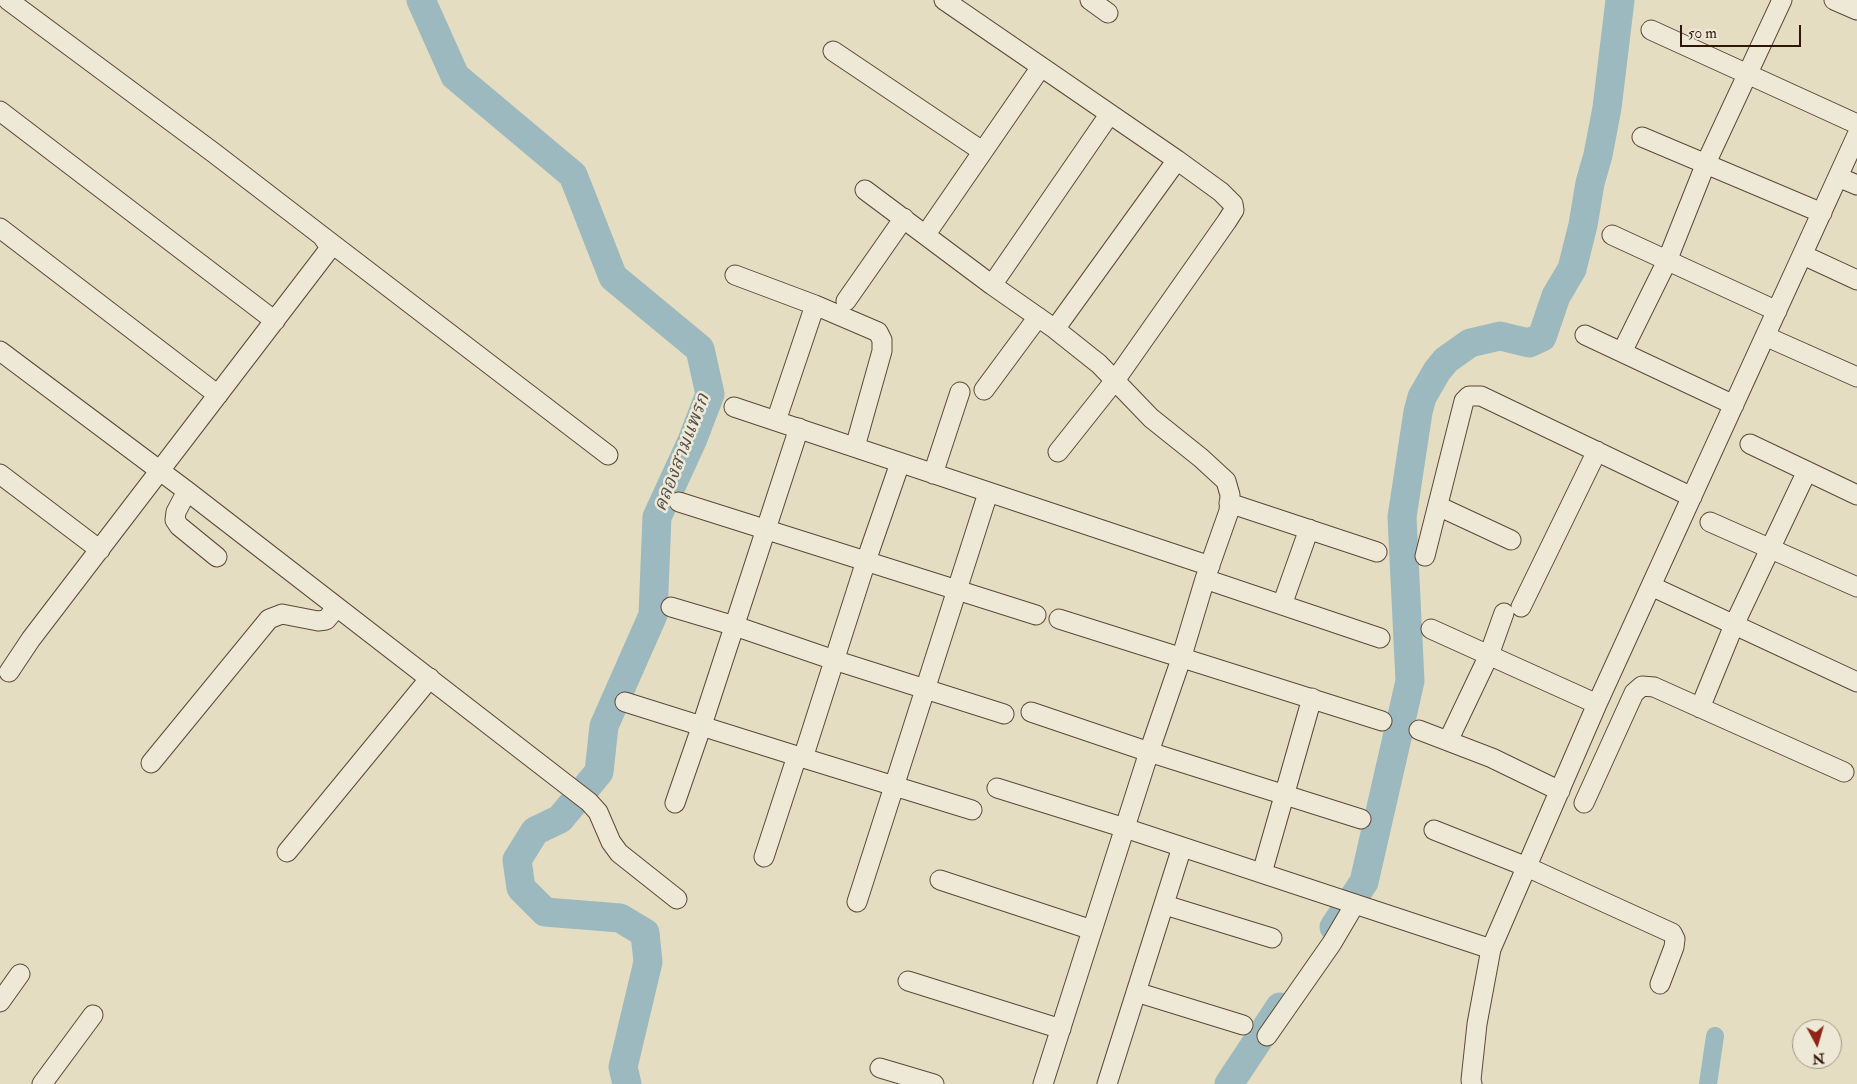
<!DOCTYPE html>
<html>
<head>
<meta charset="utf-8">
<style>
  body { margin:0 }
  #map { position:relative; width:1857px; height:1084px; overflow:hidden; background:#e5ddc1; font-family:"IM FELL Double Pica",serif }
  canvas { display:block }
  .north { position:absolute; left:1792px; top:1019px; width:50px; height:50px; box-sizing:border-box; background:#eee9d7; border:1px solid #a29485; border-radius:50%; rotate:174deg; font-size:14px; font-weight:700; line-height:20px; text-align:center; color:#301509 }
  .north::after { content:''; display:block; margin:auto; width:18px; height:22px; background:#8f2418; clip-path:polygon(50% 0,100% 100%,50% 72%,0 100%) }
  .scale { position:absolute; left:1680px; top:25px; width:121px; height:22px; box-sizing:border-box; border:2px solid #301509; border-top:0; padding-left:6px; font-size:15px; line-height:18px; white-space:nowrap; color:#301509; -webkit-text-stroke:4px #eee9d7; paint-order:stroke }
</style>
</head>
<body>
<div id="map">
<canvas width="1857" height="1084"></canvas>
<div class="north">N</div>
<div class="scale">50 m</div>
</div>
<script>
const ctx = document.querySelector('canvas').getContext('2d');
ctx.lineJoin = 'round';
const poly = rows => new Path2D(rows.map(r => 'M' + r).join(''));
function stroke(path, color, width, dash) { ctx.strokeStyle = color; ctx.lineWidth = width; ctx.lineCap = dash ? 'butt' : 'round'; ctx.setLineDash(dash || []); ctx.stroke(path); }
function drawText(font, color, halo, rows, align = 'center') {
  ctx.font = font + ' "IM FELL Double Pica","Noto Serif Thai",serif'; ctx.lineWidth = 5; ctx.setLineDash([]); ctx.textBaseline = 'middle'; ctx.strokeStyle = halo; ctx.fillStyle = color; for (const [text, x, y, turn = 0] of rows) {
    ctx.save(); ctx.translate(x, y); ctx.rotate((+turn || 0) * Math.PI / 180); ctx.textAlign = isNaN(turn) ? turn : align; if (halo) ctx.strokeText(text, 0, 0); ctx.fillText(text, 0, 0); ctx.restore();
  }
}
stroke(poly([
  [1708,1084,1715,1036]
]), '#9bb9be', 18);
stroke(poly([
  [421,0,455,76,573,175,613,277,700,349,710,394,692,441,657,517,653,615,604,726,599,772,560,819,535,831,517,860,521,888,545,912,620,918,645,933,648,962,623,1067,627,1084],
  [1334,927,1364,882,1410,681,1402,517,1418,412,1422,397,1437,371,1446,360,1470,343,1500,336,1529,343,1542,337,1556,296,1572,269,1583,225,1590,183,1598,155,1607,108,1620,0],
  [1229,1084,1280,1007]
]), '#9bb9be', 29);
const minor = poly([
  [8,0,214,153,322,236,329,246,327,252,31,639,9,672],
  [944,0,1177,160,1221,192,1233,204,1234,210,1227,221,1116,379,1058,452],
  [1090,0,1108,13],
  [1834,0,1857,10],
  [1651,30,1857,124],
  [833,51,982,151],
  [0,111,275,321],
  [1642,137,1822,213],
  [1838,177,1857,185],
  [865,190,992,285,1055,329,1099,364,1151,418,1201,458,1226,481,1230,495,1229,511,1205,579,1181,659,1149,752,1043,1084],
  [0,228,218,395],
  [926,234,1041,67],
  [1612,235,1777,311],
  [322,236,608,455],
  [1803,255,1857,280],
  [735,275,815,305,878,332,882,340,882,351,855,447],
  [992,285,1109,115],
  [846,301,904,218],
  [1055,329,1177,160],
  [1585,335,1734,405],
  [1765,336,1857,377],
  [0,351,187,491,589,802,598,812,611,842,619,853,677,899],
  [1622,352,1667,261,1706,163,1782,0],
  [984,390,1038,317],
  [734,407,1210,566],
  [776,421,815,305],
  [1750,444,1857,495],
  [0,474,100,550],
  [933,474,960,392],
  [187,491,176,512,175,520,179,526,217,557],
  [679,502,1036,615],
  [1229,503,1377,552],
  [1438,506,1511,540],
  [1710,522,1857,587],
  [1425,556,1464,401,1469,396,1481,396,1692,497],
  [1205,579,1380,638],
  [1651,586,1857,682],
  [1282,605,1309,529],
  [671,607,735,626,834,660,1004,714],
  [1521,607,1597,451],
  [1059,619,1382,721],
  [1431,629,1597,704],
  [625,702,797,756,764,857],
  [1700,708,1734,625,1807,471],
  [1031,712,1149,752,1361,819],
  [1419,730,1492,758,1560,791],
  [1448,741,1489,655,1504,613],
  [797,756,972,810],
  [803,758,866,561,900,463],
  [151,763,269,619,282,614,318,621,326,620,337,607],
  [997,788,1125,828,1491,949],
  [675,803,702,725,799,428],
  [1584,803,1634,693,1642,686,1654,687,1844,772],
  [1434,830,1527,867,1672,933,1675,939,1674,947,1660,984],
  [287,852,430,678],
  [1262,873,1312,698],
  [940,880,1092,930],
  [857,902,988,493],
  [1165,905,1272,938],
  [908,981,1061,1029],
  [1136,992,1243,1025],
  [0,1002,20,974],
  [1267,1036,1332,943,1355,904],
  [880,1068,934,1084],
  [42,1084,93,1015],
  [1107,1084,1182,847],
  [1472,1084,1471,1080,1477,1024,1491,949,1597,704,1857,135]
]);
stroke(minor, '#5d4737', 21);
stroke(minor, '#eee9d7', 19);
drawText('italic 19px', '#554e48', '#eee9d7', [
  ["คลองสามแพรก",683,453,-69]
]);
</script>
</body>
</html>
